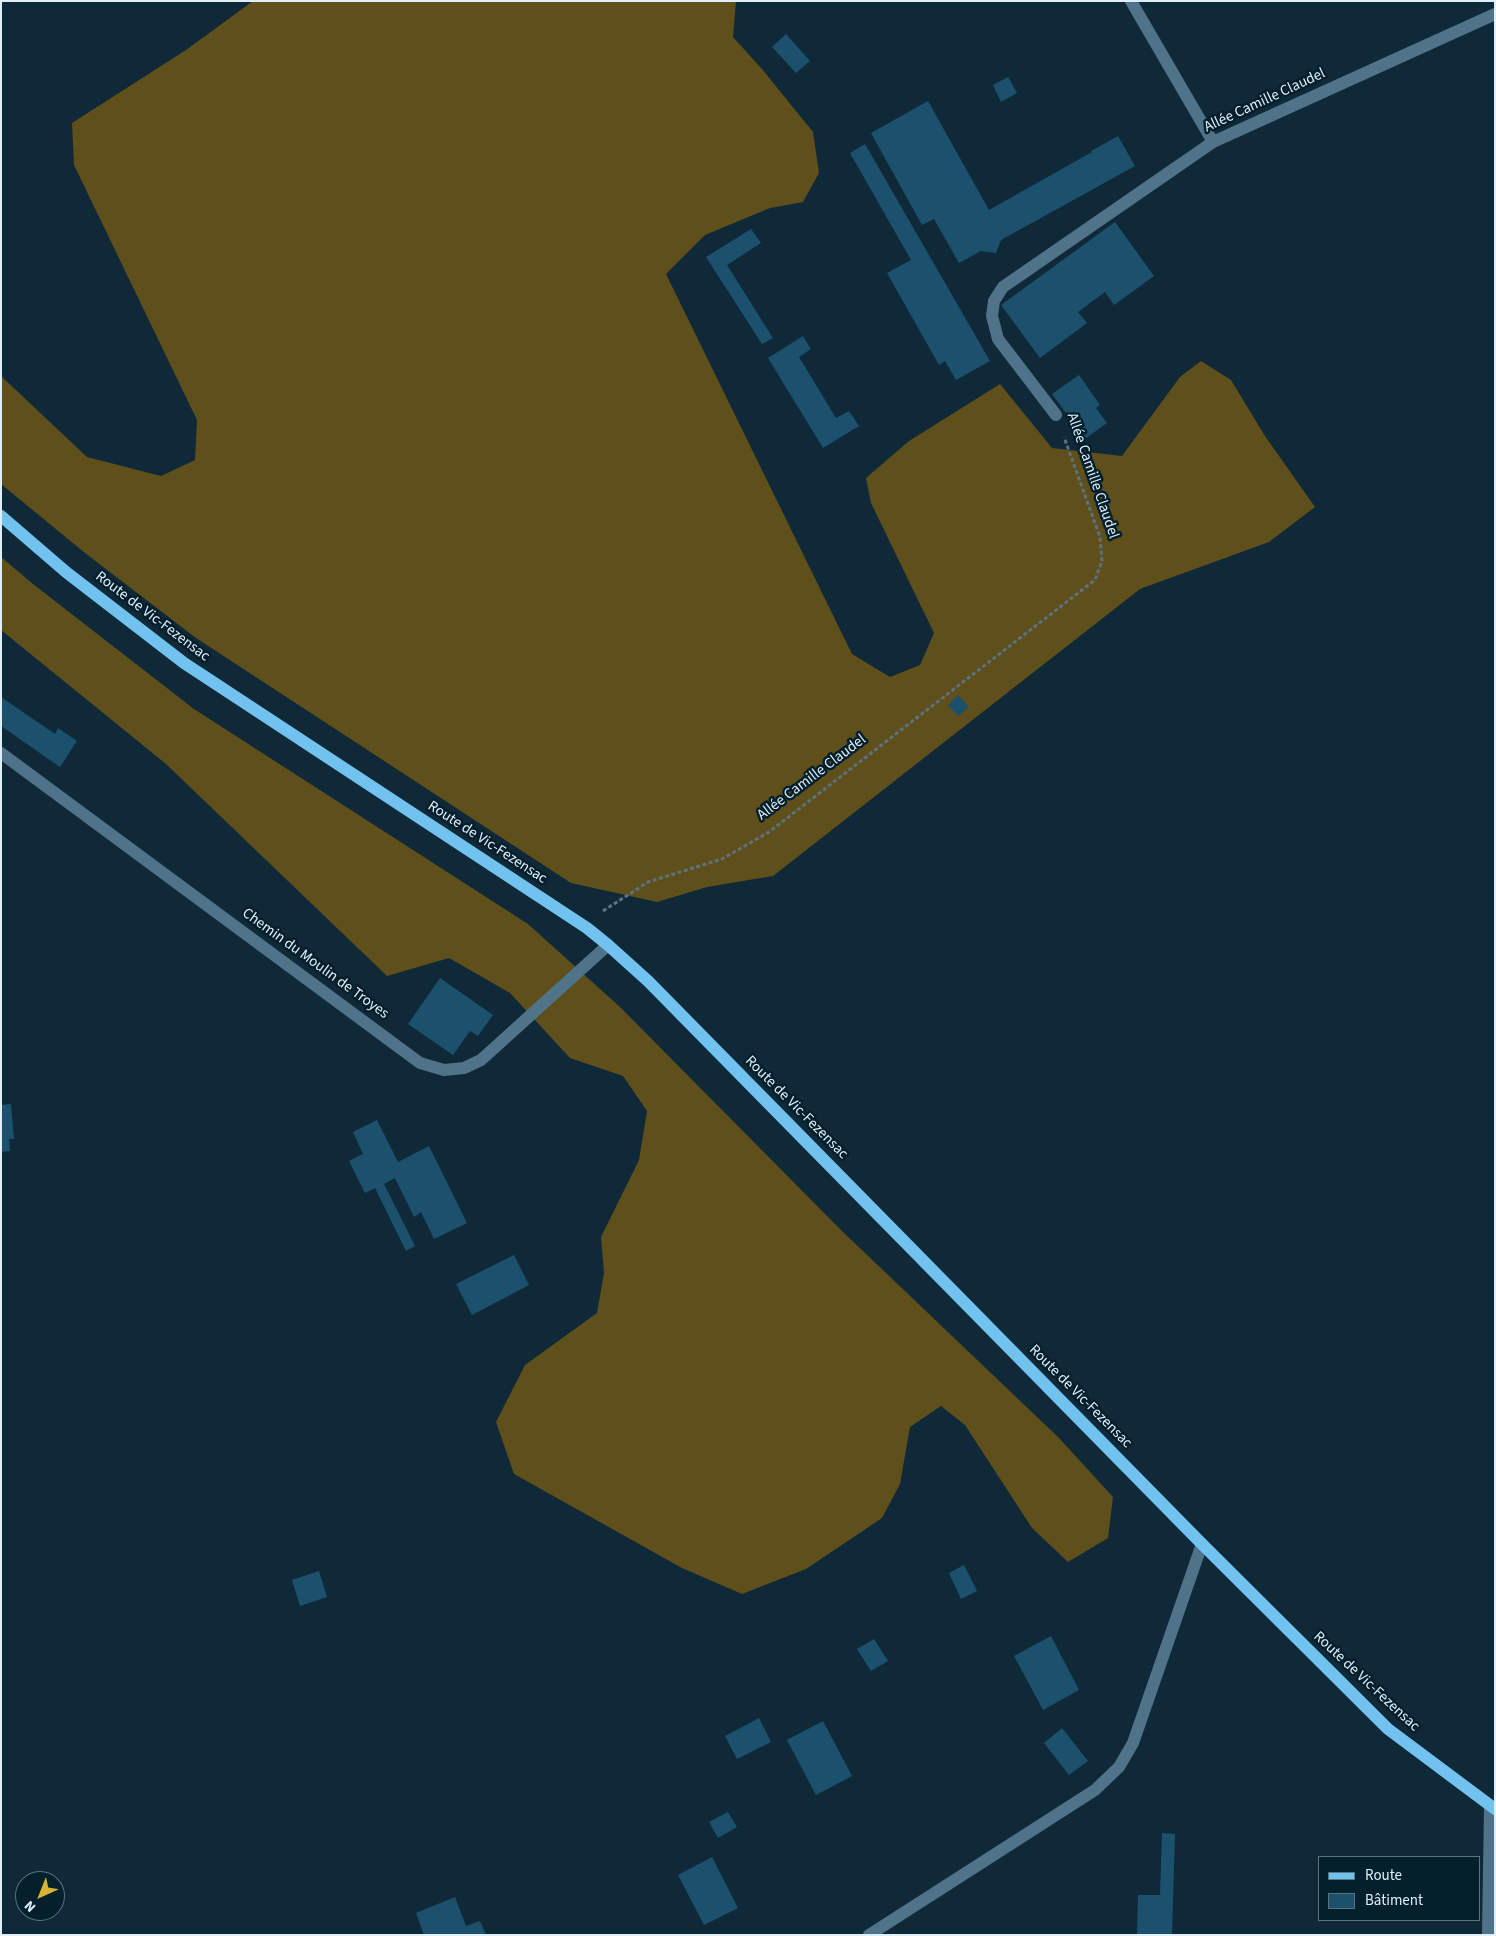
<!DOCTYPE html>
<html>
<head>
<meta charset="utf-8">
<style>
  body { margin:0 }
  #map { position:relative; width:1496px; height:1936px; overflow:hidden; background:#0f2938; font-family:"Source Sans 3",sans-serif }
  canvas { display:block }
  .frame { position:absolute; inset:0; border:2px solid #dfeff8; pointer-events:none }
  .legend { position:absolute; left:1318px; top:1856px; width:162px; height:65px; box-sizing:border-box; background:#05202d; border:1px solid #5c737e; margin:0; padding:6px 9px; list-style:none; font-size:15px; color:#dfeff8 }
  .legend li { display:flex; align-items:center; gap:10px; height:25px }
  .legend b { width:25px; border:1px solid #5c737e }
  .north { position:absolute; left:15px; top:1871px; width:50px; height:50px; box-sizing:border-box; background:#05202d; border:1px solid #5c737e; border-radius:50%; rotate:224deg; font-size:14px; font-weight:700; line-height:20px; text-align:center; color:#dfeff8 }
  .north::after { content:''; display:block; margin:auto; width:18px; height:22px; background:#d7b434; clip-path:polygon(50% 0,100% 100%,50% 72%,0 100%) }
</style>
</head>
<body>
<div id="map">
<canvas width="1496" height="1936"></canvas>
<div class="frame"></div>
<ul class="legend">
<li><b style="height:6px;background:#72c2ef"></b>Route</li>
<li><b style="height:14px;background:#1c516d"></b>Bâtiment</li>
</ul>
<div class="north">N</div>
</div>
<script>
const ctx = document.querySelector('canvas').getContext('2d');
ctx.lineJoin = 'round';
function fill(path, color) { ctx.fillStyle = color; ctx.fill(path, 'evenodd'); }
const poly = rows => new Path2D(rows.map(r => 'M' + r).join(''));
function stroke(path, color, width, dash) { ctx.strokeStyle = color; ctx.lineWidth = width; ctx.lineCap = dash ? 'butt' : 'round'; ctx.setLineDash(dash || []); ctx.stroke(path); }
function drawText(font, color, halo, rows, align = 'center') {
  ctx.font = font + ' "Source Sans 3",sans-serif'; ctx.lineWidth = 5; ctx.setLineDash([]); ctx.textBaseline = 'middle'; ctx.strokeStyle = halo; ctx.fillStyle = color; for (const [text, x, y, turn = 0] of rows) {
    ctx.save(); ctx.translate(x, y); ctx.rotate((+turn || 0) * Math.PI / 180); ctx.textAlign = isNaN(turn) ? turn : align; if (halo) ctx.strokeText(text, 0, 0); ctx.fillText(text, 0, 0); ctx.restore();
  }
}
fill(poly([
  [253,1,736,1,733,37,762,69,813,132,819,173,803,202,770,208,705,235,666,274,852,654,890,677,920,665,934,633,871,503,866,478,909,441,1000,384,1052,448,1122,456,1180,377,1201,361,1231,380,1265,436,1315,507,1269,542,1140,589,773,876,707,887,657,902,571,883,196,638,85,553,1,484,1,376,87,457,161,476,195,460,197,420,74,165,72,123,186,50],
  [1,557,33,584,194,709,528,924,620,1007,842,1231,1059,1438,1113,1497,1108,1538,1068,1562,1032,1528,965,1425,941,1406,910,1427,900,1484,882,1518,806,1569,742,1594,682,1568,514,1474,496,1422,525,1365,597,1313,604,1273,601,1237,639,1160,647,1111,623,1076,570,1058,510,993,449,958,387,976,166,764,1,630]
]), '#5e4f1b');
fill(poly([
  [786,34,810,61,796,73,772,47],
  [1008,77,1017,93,1001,102,993,85],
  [928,101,989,210,1092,152,1091,151,1118,136,1135,166,1001,240,996,253,981,251,959,263,934,219,922,225,871,133],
  [865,144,990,361,956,380,945,361,939,365,887,273,911,260,850,153],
  [1115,222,1154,276,1114,305,1105,292,1078,312,1087,323,1040,358,1001,305],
  [751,229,761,243,727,265,773,338,762,344,706,257],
  [803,336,811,349,799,357,836,418,849,411,859,426,823,448,768,358],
  [1079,375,1100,405,1096,408,1107,423,1085,439,1052,394],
  [958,695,969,707,958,716,948,705],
  [1,697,55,734,58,728,77,741,60,767,1,726],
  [440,978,493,1015,478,1036,470,1031,453,1055,408,1024],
  [11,1104,14,1139,9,1139,10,1151,1,1152,1,1105],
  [377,1120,398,1162,429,1146,467,1223,434,1239,421,1212,414,1217,395,1178,384,1184,415,1246,406,1251,375,1188,365,1193,349,1161,363,1154,353,1132],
  [514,1255,529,1285,472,1315,456,1284],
  [964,1565,977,1591,961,1599,949,1573],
  [319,1571,327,1597,300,1606,292,1580],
  [1051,1636,1079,1690,1043,1710,1014,1656],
  [874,1639,888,1661,871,1671,857,1649],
  [759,1718,771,1742,737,1759,725,1736],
  [823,1721,852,1776,816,1795,787,1740],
  [1062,1728,1088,1761,1069,1775,1044,1743],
  [728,1812,737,1827,718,1838,709,1822],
  [1162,1833,1175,1834,1172,1935,1137,1935,1138,1895,1160,1895],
  [712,1857,738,1908,704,1925,678,1875],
  [455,1897,466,1926,480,1921,486,1935,424,1935,416,1913]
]), '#1c516d');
stroke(poly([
  [603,911,648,882,722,859,769,832,1095,580,1102,561,1100,537,1064,437]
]), '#5c727f', 3, [4, 2.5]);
stroke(poly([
  [1131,1,1213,142],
  [1056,415,998,339,992,316,994,301,1003,287,1213,142,1495,14],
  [1,753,420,1063,444,1070,464,1068,481,1060,608,945],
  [869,1935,1095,1790,1119,1767,1133,1743,1202,1544],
  [1488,1935,1490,1807]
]), '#4f748a', 12);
stroke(poly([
  [1,516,66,572,184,663,587,928,608,945,648,981,1202,1544,1388,1729,1495,1809]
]), '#72c2ef', 12);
drawText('15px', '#dfeff8', '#05202d', [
  ["Allée Camille Claudel",1265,101,-25],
  ["Allée Camille Claudel",1092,476,71],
  ["Route de Vic-Fezensac",152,617,37],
  ["Allée Camille Claudel",812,778,-37],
  ["Route de Vic-Fezensac",487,843,33],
  ["Chemin du Moulin de Troyes",315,964,36],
  ["Route de Vic-Fezensac",796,1108,45],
  ["Route de Vic-Fezensac",1080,1397,45],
  ["Route de Vic-Fezensac",1366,1682,43]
]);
</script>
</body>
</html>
